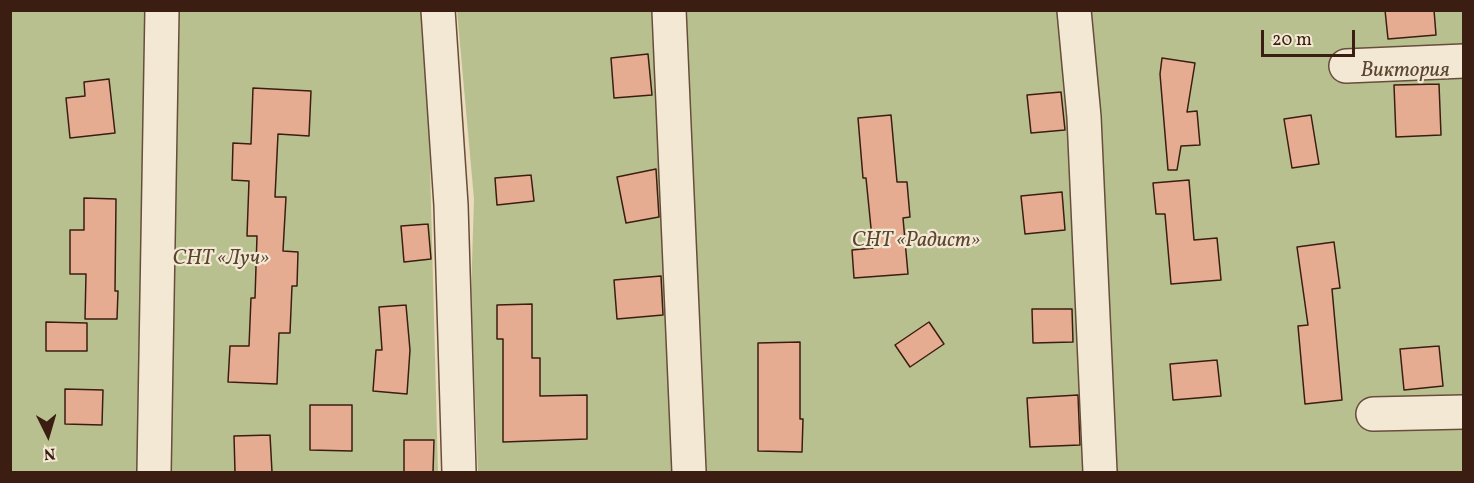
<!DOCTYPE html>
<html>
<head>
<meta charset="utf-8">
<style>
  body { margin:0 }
  #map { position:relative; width:1474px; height:483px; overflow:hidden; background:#ecdbbc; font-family:Vollkorn,serif }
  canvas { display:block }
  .frame { position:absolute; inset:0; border:12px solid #3b1e11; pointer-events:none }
  .north { position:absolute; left:18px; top:405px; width:60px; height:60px; -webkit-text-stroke:4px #f3e8d3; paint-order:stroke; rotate:175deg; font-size:16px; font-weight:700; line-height:24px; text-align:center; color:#3b1e11 }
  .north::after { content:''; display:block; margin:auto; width:21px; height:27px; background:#3b1e11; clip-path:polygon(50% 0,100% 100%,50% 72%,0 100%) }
  .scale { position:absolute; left:1261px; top:30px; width:94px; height:27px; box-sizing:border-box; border:3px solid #3b1e11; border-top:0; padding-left:8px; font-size:18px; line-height:21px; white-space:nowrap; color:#3b1e11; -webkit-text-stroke:4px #f3e8d3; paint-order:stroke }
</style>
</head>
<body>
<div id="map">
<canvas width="1474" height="483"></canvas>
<div class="frame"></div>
<div class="north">N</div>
<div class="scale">20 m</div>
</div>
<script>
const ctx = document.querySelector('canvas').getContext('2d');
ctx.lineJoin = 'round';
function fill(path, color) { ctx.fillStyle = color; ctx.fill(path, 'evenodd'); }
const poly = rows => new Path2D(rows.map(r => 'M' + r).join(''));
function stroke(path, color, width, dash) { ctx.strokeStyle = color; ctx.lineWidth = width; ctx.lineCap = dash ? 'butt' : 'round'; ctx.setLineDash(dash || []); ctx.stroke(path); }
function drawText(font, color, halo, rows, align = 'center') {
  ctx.font = font + ' Vollkorn,serif'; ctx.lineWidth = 4.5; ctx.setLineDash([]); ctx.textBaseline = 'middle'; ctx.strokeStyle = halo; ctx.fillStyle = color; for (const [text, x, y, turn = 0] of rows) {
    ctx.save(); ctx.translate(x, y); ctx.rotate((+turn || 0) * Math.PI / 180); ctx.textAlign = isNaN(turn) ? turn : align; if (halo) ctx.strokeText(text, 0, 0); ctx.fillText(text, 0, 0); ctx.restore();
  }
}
fill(poly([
  [10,11,426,11,438,472,11,472],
  [457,11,1463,11,1463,472,478,472,471,295,474,199]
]), '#b9c08f');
const building = poly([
  [1385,10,1434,10,1436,35,1388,39,1385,10],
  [648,54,652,95,614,98,611,58,648,54],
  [1162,58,1195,63,1187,112,1197,111,1200,145,1181,146,1177,170,1168,170,1160,74,1162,58],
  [109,79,115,133,70,138,66,98,85,96,84,82,109,79],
  [1439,84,1441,135,1396,137,1394,85,1439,84],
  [253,88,311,91,309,136,278,134,275,197,286,197,283,251,298,252,297,286,292,286,290,333,279,333,277,384,228,382,230,346,249,346,251,298,255,298,257,236,247,236,249,181,232,180,233,143,251,144,253,88],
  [1061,92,1065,130,1031,133,1027,95,1061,92],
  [891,115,897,182,907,182,910,217,903,218,908,274,854,278,852,250,873,248,866,178,863,178,858,118,891,115],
  [1311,115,1319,164,1292,168,1284,119,1311,115],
  [656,169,659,217,626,223,617,177,656,169],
  [531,175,534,201,497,205,495,178,531,175],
  [1189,180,1194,240,1217,238,1221,280,1171,284,1165,214,1156,214,1153,183,1189,180],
  [1062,192,1065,230,1025,234,1021,196,1062,192],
  [84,198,116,199,115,291,118,291,117,319,85,319,86,274,70,274,70,230,84,230,84,198],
  [428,224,431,259,404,262,401,226,428,224],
  [1334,242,1340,288,1332,289,1342,400,1305,404,1298,326,1308,325,1297,247,1334,242],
  [661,276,663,315,617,319,614,280,661,276],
  [532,304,532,358,540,358,540,396,587,395,587,439,503,442,503,339,497,339,497,305,532,304],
  [406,305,410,350,407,394,373,391,376,350,382,350,379,307,406,305],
  [1032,309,1072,309,1073,342,1033,343,1032,309],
  [46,322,87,323,87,351,46,351,46,322],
  [929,322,944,344,910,367,895,345,929,322],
  [800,342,800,419,803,419,802,452,758,451,758,343,800,342],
  [1439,346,1443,386,1404,390,1400,349,1439,346],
  [1217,360,1221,396,1173,400,1170,364,1217,360],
  [65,389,103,390,102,425,65,424,65,389],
  [1078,395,1080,445,1030,447,1027,398,1078,395],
  [310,405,352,405,352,451,310,450,310,405],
  [270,435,272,472,235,472,234,436,270,435],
  [404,440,434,440,433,472,404,472,404,440]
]);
fill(building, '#e6ac91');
stroke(building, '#3b1e11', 1.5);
const minor = poly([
  [438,10,451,205,459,472],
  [669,10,689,472],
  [1074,10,1084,117,1100,472],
  [1346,66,1464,61],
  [1373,414,1464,412],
  [154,472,162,10]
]);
stroke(minor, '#674d3c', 36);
stroke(minor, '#f3e8d3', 33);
drawText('italic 21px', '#5a4630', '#f3e8d3', [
  ["Виктория",1405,72],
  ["СНТ «Радист»",916,242],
  ["СНТ «Луч»",221,260]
]);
</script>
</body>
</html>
